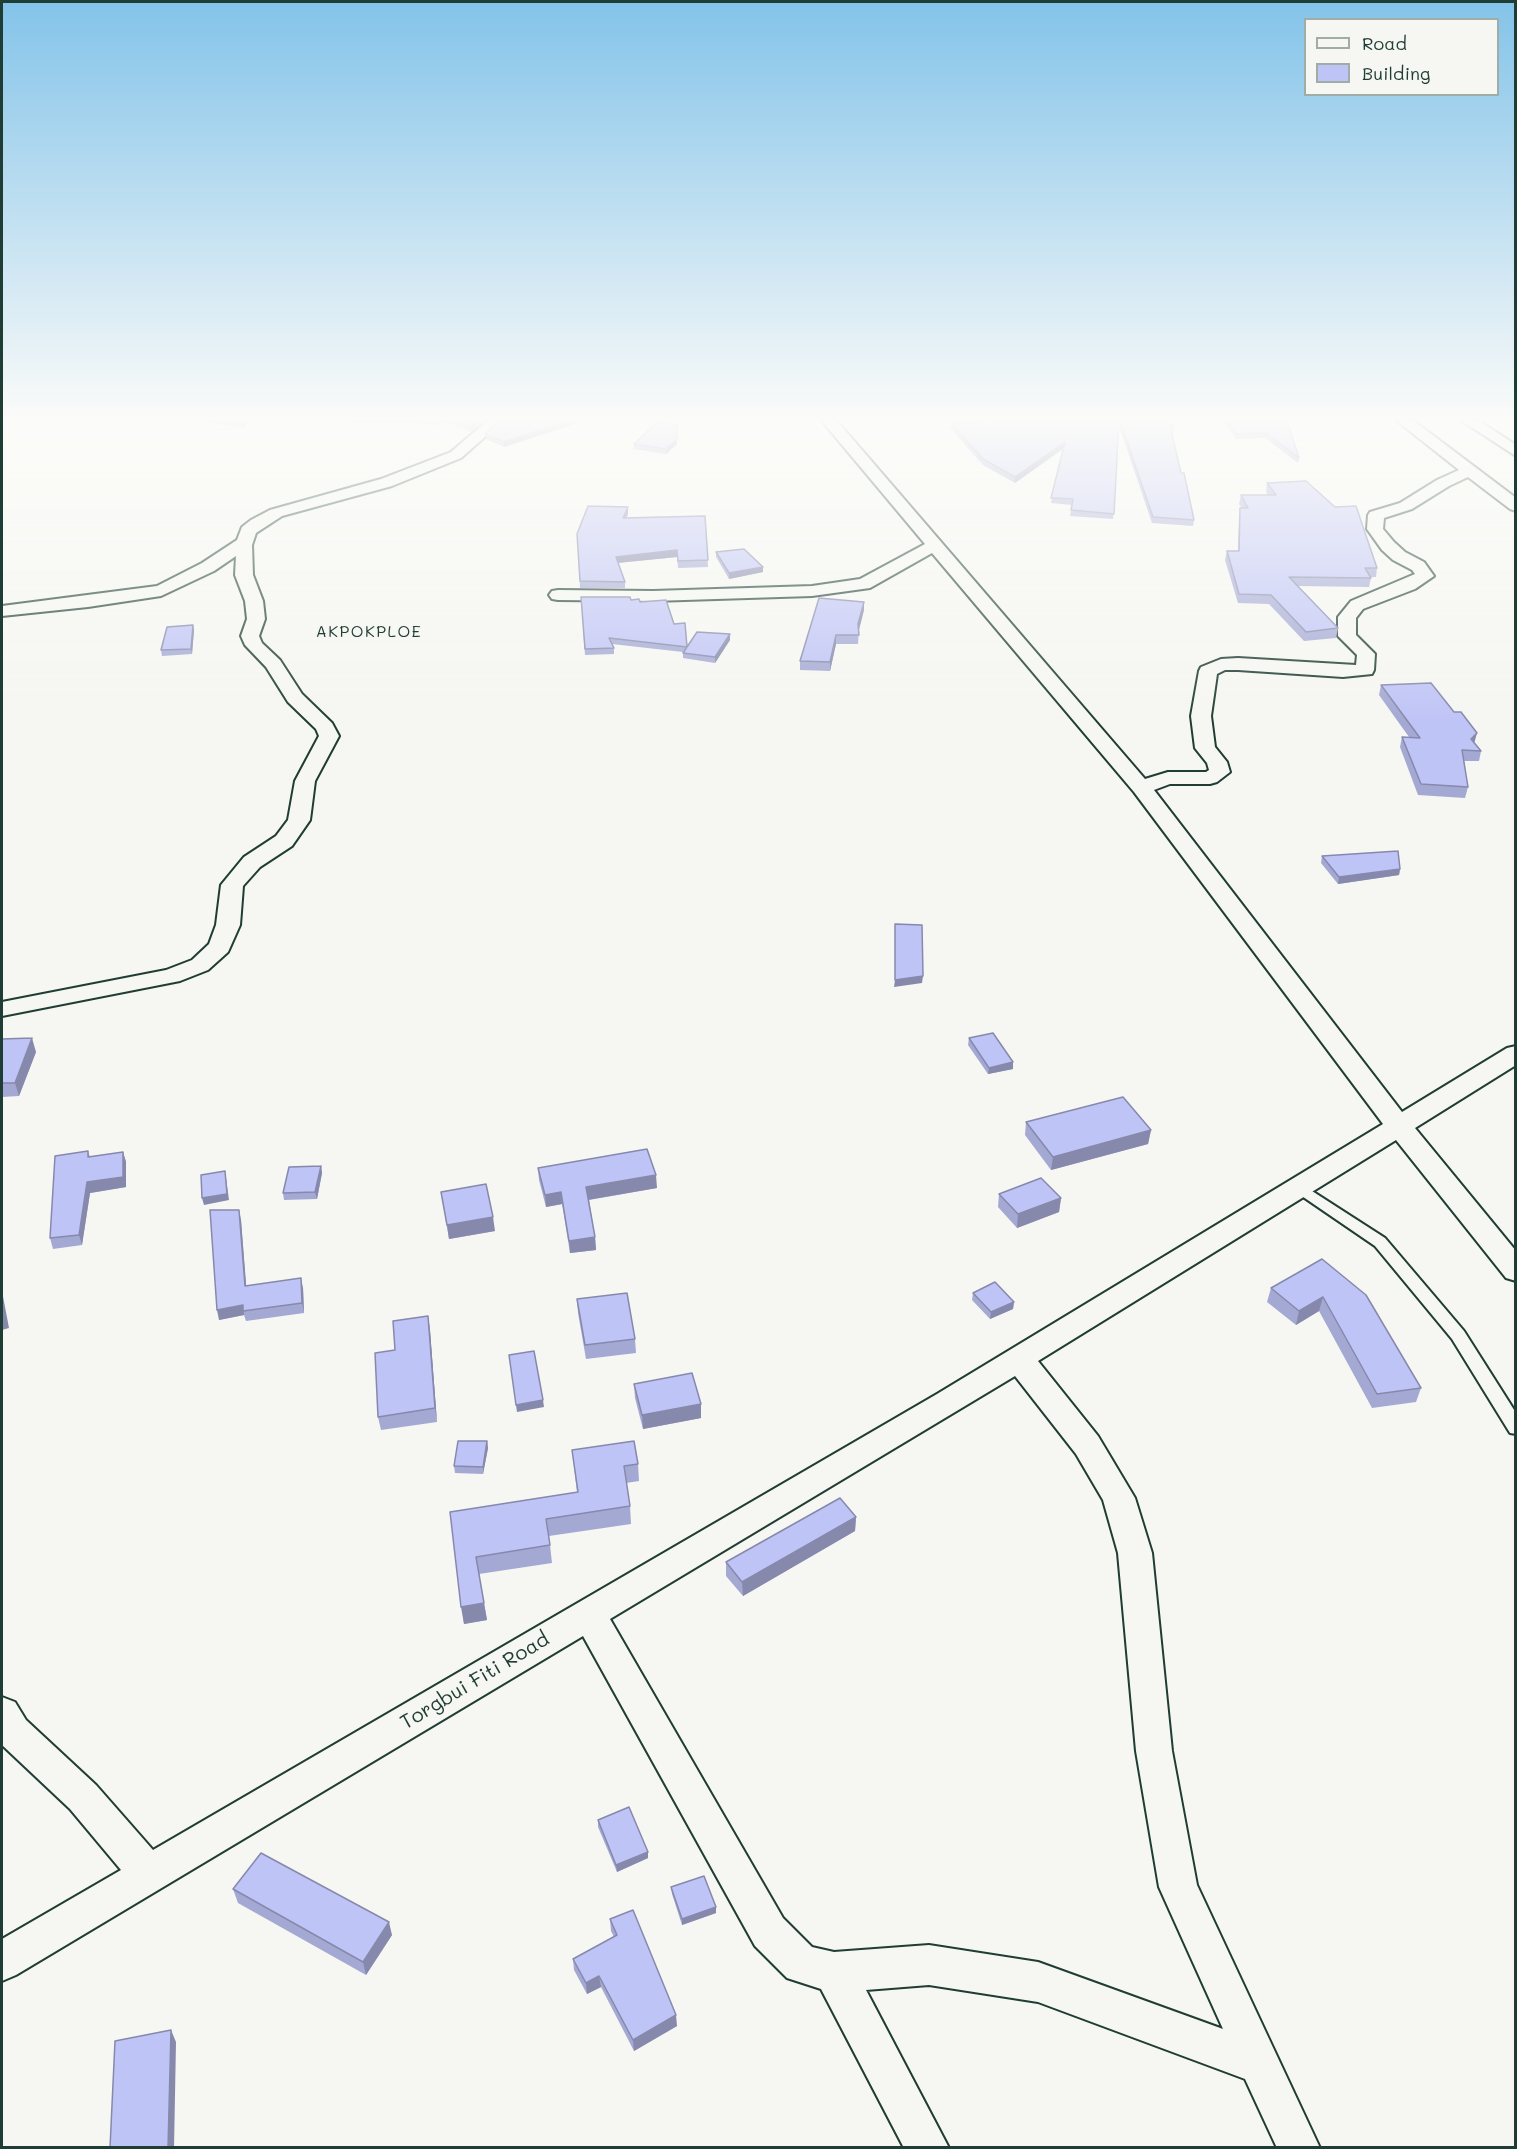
<!DOCTYPE html>
<html>
<head>
<meta charset="utf-8">
<style>
  body { margin:0 }
  #map { position:relative; width:1517px; height:2149px; overflow:hidden; background:#f6f6f2; font-family:Mali,sans-serif }
  canvas { display:block }
  .frame { position:absolute; inset:0; border:3px solid #1f3d34; pointer-events:none }
  .legend { position:absolute; left:1304px; top:18px; width:195px; height:78px; box-sizing:border-box; background:#f6f6f2; border:2px solid #a0aca6; margin:0; padding:8px 10px; list-style:none; font-size:18px; color:#1f3d34 }
  .legend li { display:flex; align-items:center; gap:12px; height:30px }
  .legend b { width:30px; border:2px solid #a0aca6 }
</style>
</head>
<body>
<div id="map">
<canvas width="1517" height="2149"></canvas>
<div class="frame"></div>
<ul class="legend">
<li><b style="height:8px;background:#f6f6f2"></b>Road</li>
<li><b style="height:16px;background:#bfc4f6"></b>Building</li>
</ul>
</div>
<script>
const ctx = document.querySelector('canvas').getContext('2d');
ctx.lineJoin = 'round';
const poly = rows => new Path2D(rows.map(r => 'M' + r).join(''));
function stroke(path, color, width, dash) { ctx.strokeStyle = color; ctx.lineWidth = width; ctx.lineCap = dash ? 'butt' : 'round'; ctx.setLineDash(dash || []); ctx.stroke(path); }
function fill(path, color) { ctx.fillStyle = color; ctx.fill(path, 'evenodd'); }
function drawText(font, color, halo, rows, align = 'center') {
  ctx.font = font + ' Mali,sans-serif'; ctx.lineWidth = 4.5; ctx.setLineDash([]); ctx.textBaseline = 'middle'; ctx.strokeStyle = halo; ctx.fillStyle = color; for (const [text, x, y, turn = 0] of rows) {
    ctx.save(); ctx.translate(x, y); ctx.rotate((+turn || 0) * Math.PI / 180); ctx.textAlign = isNaN(turn) ? turn : align; if (halo) ctx.strokeText(text, 0, 0); ctx.fillText(text, 0, 0); ctx.restore();
  }
}
const service = poly([
  [1298,1182,1385,1238,1464,1331,1516,1413,1516,1434,1510,1433,1452,1339,1375,1246,1293,1190,1291,1187,1293,1184,1298,1182]
]);
const minor = poly([
  [487,421,503,421,461,458,392,486,282,516,256,533,252,545,253,575,263,601,265,619,259,636,262,643,280,660,302,694,332,723,339,736,315,781,310,820,292,846,260,867,243,886,240,925,228,952,208,970,180,981,2,1016,2,1002,166,970,192,960,209,944,216,925,221,885,244,857,276,836,288,820,295,781,319,736,316,729,288,702,266,667,245,645,241,636,247,619,245,601,235,575,236,556,214,571,161,596,88,607,2,616,2,606,157,586,202,563,237,540,242,527,251,520,270,510,381,479,451,452,487,421],
  [822,421,837,421,1145,779,1168,772,1206,772,1209,770,1207,763,1195,748,1191,716,1199,671,1201,667,1221,659,1238,658,1356,665,1357,655,1338,636,1338,617,1351,601,1415,574,1412,570,1393,560,1382,550,1367,529,1368,515,1370,512,1400,503,1437,480,1459,470,1397,421,1414,421,1516,498,1516,511,1510,509,1468,477,1449,486,1412,509,1384,518,1383,529,1394,542,1405,552,1424,562,1434,576,1415,589,1363,609,1356,618,1356,635,1375,654,1374,670,1372,674,1343,677,1238,670,1225,670,1217,674,1211,716,1215,747,1227,762,1230,772,1217,782,1210,784,1170,784,1154,790,1402,1112,1507,1048,1516,1046,1516,1065,1415,1128,1516,1251,1516,1281,1506,1278,1396,1140,1038,1361,1098,1436,1135,1498,1152,1553,1172,1751,1197,1885,1320,2148,1277,2148,1245,2079,1038,2002,929,1985,866,1990,949,2148,904,2148,821,1989,787,1978,755,1946,583,1636,16,1975,2,1981,2,1939,121,1870,70,1809,2,1745,2,1697,15,1702,26,1720,96,1785,153,1850,937,1394,1383,1124,1134,792,932,553,870,588,812,596,653,601,558,600,552,599,549,595,552,591,558,590,653,591,812,586,860,579,925,544,822,421],
  [1015,1376,1076,1454,1103,1500,1118,1553,1136,1751,1159,1887,1223,2029,1038,1962,929,1945,834,1952,812,1947,783,1918,610,1619,1015,1376],
  [1462,421,1479,421,1516,445,1516,456,1462,421]
]);
stroke(service, '#1f3d34', 4);
stroke(minor, '#1f3d34', 4);
fill(service, '#f6f6f2');
fill(minor, '#f6f6f2');
fill(poly([
  [199,421,252,421,242,428],
  [353,421,444,421,440,425,392,422,353,423],
  [444,421,483,421,470,432],
  [1173,421,1174,425,1174,431,1172,431,1181,473,1194,520,1193,526,1152,523,1119,426,1113,519,1070,516,1072,505,1051,503,1063,449,1015,483,983,465,951,429,951,423],
  [1223,421,1287,421,1299,458,1298,463,1265,438,1236,439],
  [578,423,504,447,486,439,485,434],
  [677,425,677,444,666,454,634,449,634,444],
  [1267,483,1377,568,1376,577,1370,577,1371,578,1369,587,1298,586,1338,628,1336,638,1304,641,1269,604,1238,603,1225,560,1227,551,1238,551,1239,517,1240,508,1242,508,1239,504,1241,495,1268,495,1266,492],
  [628,514,626,518,705,516,708,567,678,568,677,557,618,563,625,582,625,588,580,588,577,534],
  [716,552,763,572,729,579,716,557],
  [581,597,631,600,640,602,674,624,687,647,730,634,730,640,715,663,683,658,683,652,612,644,614,648,614,654,585,655],
  [864,610,859,630,858,644,836,644,830,671,800,670,800,661],
  [194,630,192,654,162,656,161,650],
  [1381,685,1481,751,1479,761,1464,761,1468,787,1465,798,1418,795,1400,747,1402,737,1409,737,1379,695],
  [1322,856,1400,869,1399,875,1338,884,1321,863],
  [969,1038,1013,1069,988,1074,968,1045],
  [2,1039,36,1052,19,1096,2,1097],
  [1026,1122,1151,1130,1148,1144,1051,1170,1025,1135],
  [88,1151,90,1157,123,1152,126,1162,126,1187,90,1193,82,1245,53,1249,50,1238],
  [321,1166,322,1173,317,1199,284,1200,283,1193],
  [538,1168,657,1188,589,1200,595,1237,596,1250,570,1253,562,1204,546,1207,539,1180],
  [441,1192,495,1231,449,1239],
  [999,1194,1061,1198,1059,1212,1017,1228,998,1207],
  [241,1220,246,1286,303,1288,304,1313,246,1321,244,1315,219,1320],
  [1271,1288,1366,1295,1421,1388,1416,1402,1372,1408,1319,1311,1296,1325,1267,1302],
  [973,1293,1014,1302,1013,1309,990,1319,972,1300],
  [577,1299,635,1339,636,1353,586,1359,578,1313],
  [428,1316,430,1330,437,1422,381,1430,378,1417,395,1350],
  [634,1384,701,1418,643,1429,635,1398],
  [487,1441,488,1448,483,1474,455,1473,454,1466],
  [572,1450,638,1464,639,1481,626,1483,630,1506,631,1524,549,1536,552,1563,479,1574,487,1620,464,1624,450,1512,577,1492],
  [856,1517,855,1531,743,1596,726,1576,726,1562],
  [598,1820,648,1852,648,1858,617,1872,598,1827],
  [671,1887,716,1907,716,1913,682,1925,672,1894],
  [233,1889,392,1935,366,1975,238,1903],
  [610,1919,677,2026,634,2051,601,1987,587,1994,574,1970,573,1959,614,1937,611,1931]
]), '#a4a9d4');
fill(poly([
  [243,421,252,421,242,428,241,423],
  [477,421,483,421,470,432,470,427],
  [567,421,577,421,578,423,504,447,504,442],
  [677,439,677,444,666,454,666,449],
  [1065,442,1064,448,1015,483,1015,477],
  [628,507,628,514,623,525,623,518],
  [677,550,677,557,616,563,616,557],
  [763,567,763,572,729,579,729,573],
  [864,602,864,610,858,633,858,624],
  [193,625,194,630,192,654,191,649],
  [730,634,730,640,715,663,715,657],
  [836,635,836,644,830,671,830,662],
  [1477,733,1474,744,1471,739],
  [1400,869,1399,875,1338,884,1339,877],
  [923,976,922,983,894,987,895,980],
  [32,1038,36,1052,19,1096,15,1083],
  [1013,1062,1013,1069,988,1074,989,1068],
  [1151,1130,1148,1144,1051,1170,1053,1157],
  [123,1152,126,1162,126,1187,90,1193,82,1245,79,1235,87,1182],
  [321,1166,322,1173,317,1199,315,1192],
  [225,1171,229,1200,204,1205,202,1198],
  [656,1175,657,1188,587,1200,586,1187],
  [561,1192,562,1204,546,1207,545,1195],
  [1061,1198,1059,1212,1017,1228,1018,1214],
  [239,1210,241,1220,247,1296,245,1286],
  [493,1217,495,1231,449,1239,447,1225],
  [595,1237,596,1250,570,1253,569,1241],
  [301,1278,303,1288,304,1313,302,1303],
  [2,1291,9,1328,2,1330],
  [1323,1297,1319,1311,1296,1325,1299,1311],
  [1014,1302,1013,1309,990,1319,991,1312],
  [243,1305,244,1315,219,1320,217,1310],
  [428,1316,430,1330,437,1422,435,1408],
  [543,1400,544,1407,517,1412,516,1405],
  [701,1404,701,1418,643,1429,642,1415],
  [487,1441,488,1448,483,1474,483,1467],
  [856,1517,855,1531,743,1596,742,1582],
  [484,1603,487,1620,464,1624,461,1607],
  [648,1852,648,1858,617,1872,616,1865],
  [716,1907,716,1913,682,1925,682,1919],
  [389,1922,392,1935,366,1975,363,1962],
  [599,1976,601,1987,587,1994,586,1983],
  [676,2015,677,2026,634,2051,633,2040],
  [171,2030,176,2042,174,2148,168,2148]
]), '#8689ac');
const building = poly([
  [455,421,477,421,470,427,455,421],
  [500,421,567,421,504,442,485,434,500,421],
  [992,421,1119,421,1114,514,1071,510,1073,499,1051,498,1065,442,1015,477,983,459,951,423,992,421],
  [1120,421,1173,421,1174,425,1170,425,1181,473,1184,473,1194,520,1153,517,1120,421],
  [1227,421,1287,421,1299,458,1266,433,1237,434,1227,421],
  [657,422,677,425,677,439,666,449,634,444,657,422],
  [1306,481,1335,507,1356,506,1377,568,1365,568,1371,578,1289,577,1338,628,1306,632,1271,595,1239,594,1227,551,1239,551,1240,508,1248,508,1241,495,1276,495,1267,483,1306,481],
  [588,506,628,507,623,518,705,516,708,560,678,561,677,550,616,557,625,582,580,581,577,534,588,506],
  [744,549,763,567,729,573,716,552,744,549],
  [581,597,630,597,631,600,639,599,640,602,666,600,674,624,685,623,687,647,697,632,730,634,715,657,683,653,687,647,609,638,614,648,585,649,581,597],
  [819,598,864,602,858,624,859,635,836,635,830,662,800,661,819,598],
  [193,625,191,649,161,650,167,627,193,625],
  [1431,683,1454,712,1461,712,1477,733,1471,739,1481,751,1462,750,1468,787,1421,784,1402,737,1420,738,1381,685,1431,683],
  [1398,851,1400,869,1339,877,1322,856,1398,851],
  [895,924,922,925,923,976,895,980,895,924],
  [993,1033,1013,1062,989,1068,969,1038,993,1033],
  [32,1038,15,1083,2,1083,2,1039,32,1038],
  [1123,1097,1151,1130,1053,1157,1026,1122,1123,1097],
  [647,1149,656,1175,586,1187,595,1237,569,1241,561,1192,545,1195,538,1168,647,1149],
  [88,1151,88,1157,123,1152,123,1177,87,1182,79,1235,50,1238,55,1156,88,1151],
  [321,1166,315,1192,283,1193,289,1167,321,1166],
  [225,1171,227,1194,202,1198,201,1175,225,1171],
  [1041,1178,1061,1198,1018,1214,999,1194,1041,1178],
  [486,1184,493,1217,447,1225,441,1192,486,1184],
  [210,1210,239,1210,245,1286,301,1278,302,1303,243,1311,243,1305,217,1310,210,1210],
  [1322,1259,1366,1295,1421,1388,1377,1394,1323,1297,1299,1311,1271,1288,1322,1259],
  [995,1282,1014,1302,991,1312,973,1293,995,1282],
  [627,1293,635,1339,585,1345,577,1299,627,1293],
  [2,1300,4,1314,2,1315,2,1300],
  [428,1316,435,1408,378,1417,375,1353,395,1350,393,1321,428,1316],
  [534,1351,543,1400,516,1405,509,1355,534,1351],
  [692,1373,701,1404,642,1415,634,1384,692,1373],
  [458,1441,487,1441,483,1467,454,1466,458,1441],
  [634,1441,638,1464,624,1466,630,1506,546,1519,550,1545,476,1557,484,1603,461,1607,450,1512,578,1492,572,1450,634,1441],
  [840,1498,856,1517,742,1582,726,1562,840,1498],
  [629,1807,648,1852,616,1865,598,1820,629,1807],
  [261,1853,389,1922,363,1962,233,1889,261,1853],
  [704,1876,716,1907,682,1919,671,1887,704,1876],
  [633,1910,676,2015,633,2040,599,1976,586,1983,573,1959,617,1935,610,1919,633,1910],
  [171,2030,168,2148,110,2148,115,2041,171,2030]
]);
fill(building, '#bfc4f6');
stroke(building, '#8689ac', 1.5);
const sky = ctx.createLinearGradient(0, 0, 0, 722);
sky.addColorStop(0, '#83c3e9');
sky.addColorStop(0.58, '#fbfbf9');
sky.addColorStop(1, '#fbfbf900');
ctx.fillStyle = sky;
ctx.fillRect(0, 0, 1517, 722);
ctx.letterSpacing = '1.5px';
drawText('16px', '#1f3d34', '#f6f6f2', [
  ["AKPOKPLOE",369,632]
]);
ctx.letterSpacing = '0px';
drawText('20px', '#1f3d34', '#f6f6f2', [
  ["Torgbui Fiti Road",475,1681,-31]
]);
</script>
</body>
</html>
